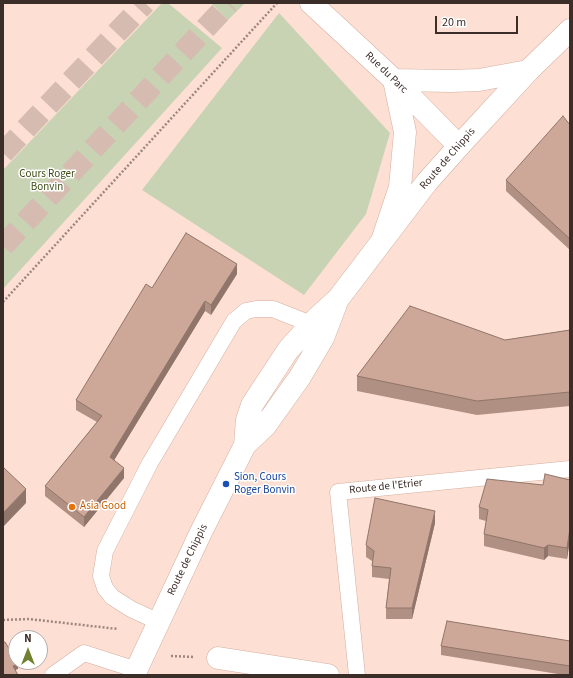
<!DOCTYPE html>
<html>
<head>
<meta charset="utf-8">
<style>
  body { margin:0 }
  #map { position:relative; width:573px; height:678px; overflow:hidden; background:#fddfd3; font-family:"Source Sans 3",sans-serif }
  canvas { display:block }
  .frame { position:absolute; inset:0; border:4px solid #3b2d28; pointer-events:none }
  .north { position:absolute; left:8px; top:630px; width:40px; height:40px; box-sizing:border-box; background:#fff; border:1px solid #b1aba9; border-radius:50%; rotate:0deg; font-size:11px; font-weight:700; line-height:16px; text-align:center; color:#3b2d28 }
  .north::after { content:''; display:block; margin:auto; width:14px; height:18px; background:#71802e; clip-path:polygon(50% 0,100% 100%,50% 72%,0 100%) }
  .scale { position:absolute; left:435px; top:16px; width:83px; height:18px; box-sizing:border-box; border:2px solid #3b2d28; border-top:0; padding-left:5px; font-size:12px; line-height:14px; white-space:nowrap; color:#3b2d28; -webkit-text-stroke:3px #fff; paint-order:stroke }
</style>
</head>
<body>
<div id="map">
<canvas width="573" height="678"></canvas>
<div class="frame"></div>
<div class="north">N</div>
<div class="scale">20 m</div>
</div>
<script>
const ctx = document.querySelector('canvas').getContext('2d');
ctx.lineJoin = 'round';
function fill(path, color) { ctx.fillStyle = color; ctx.fill(path, 'evenodd'); }
const poly = rows => new Path2D(rows.map(r => 'M' + r).join(''));
function stroke(path, color, width, dash) { ctx.strokeStyle = color; ctx.lineWidth = width; ctx.lineCap = dash ? 'butt' : 'round'; ctx.setLineDash(dash || []); ctx.stroke(path); }
function drawText(font, color, halo, rows, align = 'center') {
  ctx.font = font + ' "Source Sans 3",sans-serif'; ctx.lineWidth = 3; ctx.setLineDash([]); ctx.textBaseline = 'middle'; ctx.strokeStyle = halo; ctx.fillStyle = color; for (const [text, x, y, turn = 0] of rows) {
    ctx.save(); ctx.translate(x, y); ctx.rotate((+turn || 0) * Math.PI / 180); ctx.textAlign = isNaN(turn) ? turn : align; if (halo) ctx.strokeText(text, 0, 0); ctx.fillText(text, 0, 0); ctx.restore();
  }
}
fill(poly([
  [162,3,168,3,222,48,3,289,3,170],
  [211,3,245,3,228,20],
  [279,13,390,133,366,214,304,295,142,190]
]), '#c8d3b4');
stroke(poly([
  [3,153,145,3],
  [3,246,229,3]
]), '#d6bbb1', 22, [22, 11]);
const service = poly([
  [159,622,131,609,112,597,105,588,101,576,105,551,150,463,234,321,246,311,256,309,273,309,321,328],
  [53,675,84,653,137,670],
  [357,675,338,492,570,469]
]);
const minor = poly([
  [311,3,394,80,459,146],
  [394,80,451,81,479,80,528,71],
  [383,238,400,187,405,132,394,80],
  [218,658,328,675]
]);
const tertiary = poly([
  [245,445,247,420,252,405,288,350,317,318,338,299,427,182,459,146,528,71,570,30],
  [134,675,201,532,245,445,265,426,300,377,323,338,336,304]
]);
stroke(service, '#d3b0a1', 17);
stroke(minor, '#d3b0a1', 23);
stroke(tertiary, '#d3b0a1', 23);
stroke(poly([
  [3,302,277,3],
  [3,620,29,619,118,629],
  [171,656,194,657]
]), '#9d867e', 2.5, [2, 2]);
stroke(service, '#fff', 16);
stroke(minor, '#fff', 22);
stroke(tertiary, '#fff', 22);
fill(poly([
  [570,125,570,250,506,191,506,180],
  [237,274,211,315,205,311,114,460,124,478,84,527,45,496,45,486,97,422,76,410,76,400,152,288],
  [570,330,570,406,477,415,357,391,357,376,505,340],
  [570,480,570,539,567,559,548,556,544,560,484,546,484,534,486,521,479,519,479,507,543,485],
  [435,523,412,619,386,619,386,608,389,579,372,577,372,561,366,557,366,545],
  [570,641,570,675,564,675,441,655,441,646]
]), '#b09082');
fill(poly([
  [237,264,237,274,211,315,211,305],
  [205,301,205,311,110,467,110,457],
  [124,468,124,478,84,527,84,517],
  [26,489,26,503,3,527,3,513],
  [435,511,435,523,412,619,412,608],
  [570,528,570,539,567,559,567,548],
  [548,545,548,556,544,560,544,548],
  [18,663,18,669,13,671,13,666]
]), '#90756a');
const building = poly([
  [563,116,570,125,570,239,506,180,563,116],
  [186,233,237,264,211,305,205,301,110,457,124,468,84,517,45,486,102,416,76,400,146,284,152,288,186,233],
  [410,306,505,340,570,330,570,392,477,401,357,376,410,306],
  [3,467,26,489,3,513,3,467],
  [545,474,570,480,570,528,567,548,548,545,544,548,484,534,488,510,479,507,487,479,543,485,545,474],
  [375,498,435,511,412,608,386,608,391,568,372,566,374,551,366,545,375,498],
  [447,621,570,641,570,666,441,646,447,621],
  [3,642,5,642,16,660,16,662,17,662,18,663,13,666,18,675,3,675,3,642]
]);
fill(building, '#cda797');
stroke(building, '#90756a', 1);
for (const [x, y, r, color] of [
  [226,484,4,"#1a4fb4"],
  [72,507,4,"#e8710a"]
]) { const dot = new Path2D(); dot.arc(x, y, r, 0, 2 * Math.PI); ctx.fillStyle = color; ctx.fill(dot); stroke(dot, '#fff', 1.5); }
drawText('11px', '#3b2d28', '#fff', [
  ["Rue du Parc",386,73,44],
  ["Route de Chippis",448,159,-49],
  ["Route de l'Etrier",386,487,-6],
  ["Route de Chippis",188,560,-64]
]);
drawText('11px', '#3d4b15', '#fff', [
  ["Cours Roger",47,175],
  ["Bonvin",47,188]
]);
drawText('11px', '#164399', '#fff', [
  ["Sion, Cours",234,478],
  ["Roger Bonvin",234,491]
], 'left');
drawText('11px', '#c56008', '#fff', [
  ["Asia Good",80,507]
], 'left');
</script>
</body>
</html>
